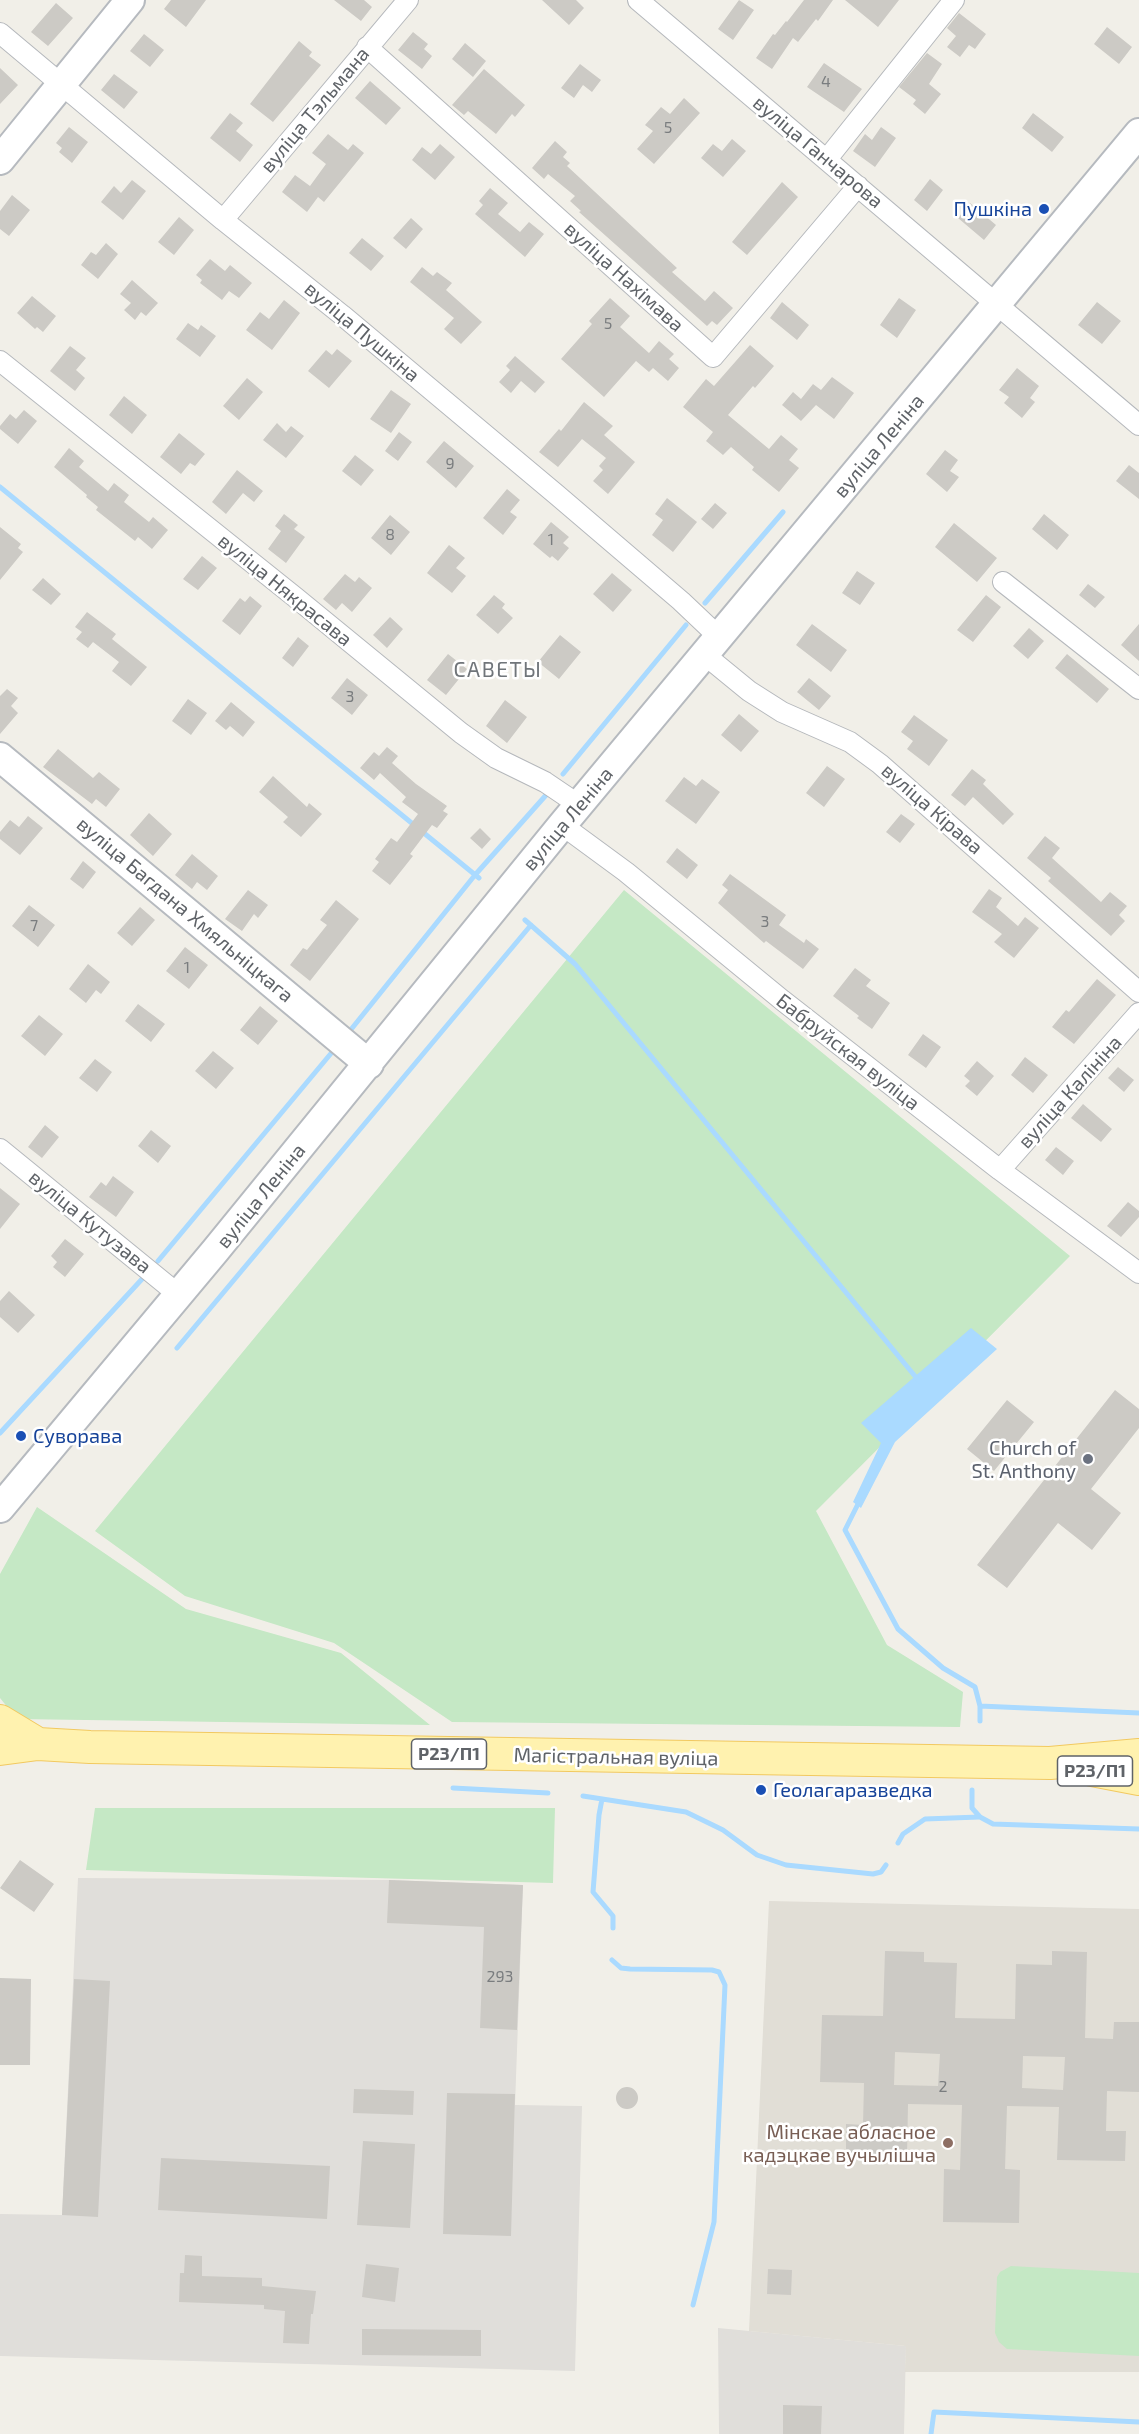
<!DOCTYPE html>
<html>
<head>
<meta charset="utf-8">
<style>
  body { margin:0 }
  canvas { display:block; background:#f1efe8 }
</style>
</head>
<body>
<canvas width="1139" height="2434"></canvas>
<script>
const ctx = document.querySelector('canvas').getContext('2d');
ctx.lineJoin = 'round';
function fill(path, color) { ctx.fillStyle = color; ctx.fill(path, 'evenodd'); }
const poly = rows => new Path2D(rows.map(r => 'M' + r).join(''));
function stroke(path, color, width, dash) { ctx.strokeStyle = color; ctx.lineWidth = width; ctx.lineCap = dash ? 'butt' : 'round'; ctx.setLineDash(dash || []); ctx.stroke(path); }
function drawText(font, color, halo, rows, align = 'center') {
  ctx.font = font + ' "Exo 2",sans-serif'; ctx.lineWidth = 5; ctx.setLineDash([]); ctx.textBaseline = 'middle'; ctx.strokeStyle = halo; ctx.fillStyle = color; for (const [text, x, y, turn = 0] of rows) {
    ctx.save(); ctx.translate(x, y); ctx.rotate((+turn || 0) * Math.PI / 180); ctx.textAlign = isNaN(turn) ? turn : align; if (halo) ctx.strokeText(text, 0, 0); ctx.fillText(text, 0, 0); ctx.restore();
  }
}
fill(poly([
  [78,1878,389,1880,523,1885,515,2105,582,2106,575,2371,0,2356,0,2214,62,2215],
  [718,2328,906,2346,904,2434,719,2434]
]), '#e0deda');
fill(poly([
  [769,1901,1139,1909,1139,2372,905,2372,906,2346,749,2331]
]), '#e1ded6');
fill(poly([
  [624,890,1070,1256,816,1511,887,1645,963,1692,960,1727,452,1722,334,1643,185,1596,95,1531],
  [37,1507,186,1609,341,1653,430,1725,17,1719,0,1698,0,1574],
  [95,1808,555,1808,553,1883,86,1870],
  [1011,2266,1139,2273,1139,2356,1007,2349,999,2342,995,2333,997,2277,1000,2272]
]), '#c5e8c5');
fill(poly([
  [971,1328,997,1349,895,1442,861,1508,853,1502,881,1443,861,1423]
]), '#aadaff');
stroke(poly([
  [0,487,479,878],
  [705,603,783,512],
  [563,774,686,625],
  [525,920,575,964,919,1381],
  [349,1032,475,875,547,794],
  [158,1261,333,1051],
  [177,1348,531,925],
  [0,1433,143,1278],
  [860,1500,845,1530,898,1629,943,1668,975,1687,980,1706,1139,1713],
  [980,1721,980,1706],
  [453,1788,548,1793],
  [972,1790,972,1808,980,1817,993,1824,1139,1829],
  [583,1796,686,1812,723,1830,757,1855,786,1865,873,1874,881,1872,886,1865],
  [602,1799,599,1815,593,1892,613,1916,613,1928],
  [898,1843,903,1834,925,1819,979,1817],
  [612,1960,621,1968,630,1969,712,1970,719,1972,725,1985,714,2222,693,2305],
  [931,2434,934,2412,1139,2422]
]), '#aadaff', 5);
fill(poly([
  [171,0,206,0,186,27,164,9],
  [334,0,364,0,372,7,361,21],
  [542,0,576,0,584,8,569,25],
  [739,0,754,10,733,40,718,29],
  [804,0,833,0,818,21,816,19,798,42,793,38,772,69,756,58,773,34,775,35,786,21,787,22],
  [845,0,899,0,878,27],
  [56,3,73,18,48,46,31,32],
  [959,13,986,34,975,49,969,45,960,57,947,47,956,36,947,28],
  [1107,27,1132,47,1119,64,1094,44],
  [413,32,428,44,424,49,432,56,422,69,398,50],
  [144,34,164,50,150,67,130,51],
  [299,41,312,52,309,56,321,65,273,122,250,104],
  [465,43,486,61,473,77,452,59],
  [927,53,942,64,929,84,941,94,925,114,913,104,916,100,899,87],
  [824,63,862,89,844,112,807,87],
  [580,64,601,80,592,92,583,85,574,98,561,88],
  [0,68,18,85,0,104],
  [484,69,525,105,515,117,512,114,496,134,468,111,464,115,452,105],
  [114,74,138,92,124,109,101,90],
  [370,81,401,108,386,125,355,98],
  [684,98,700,113,654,164,637,149,653,131,645,125,661,107,670,114],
  [230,113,243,123,236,131,253,145,240,162,210,138],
  [1033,113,1064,137,1052,152,1022,128],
  [69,127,88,142,72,163,59,152,62,148,56,143],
  [881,127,896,138,875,167,853,151,865,134,872,140],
  [328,134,348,150,353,144,364,153,324,202,318,197,307,212,282,192,295,175,310,186,326,164,312,153],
  [732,139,746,151,723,177,701,158,713,144,722,151],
  [555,141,567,152,563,157,570,163,567,166,677,268,672,272,705,301,714,291,733,308,717,325,712,321,707,326,579,212,581,211,570,201,575,196,548,174,544,179,532,168],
  [440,144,455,157,435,180,412,160,422,147,431,154],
  [930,179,943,190,927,211,914,200],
  [132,180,146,191,123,220,101,202,114,186,121,193],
  [782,182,798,197,747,255,732,242],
  [490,188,508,203,498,214,520,232,529,222,544,234,525,257,475,214,483,205,479,201],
  [12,195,30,210,9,236,0,229,0,211],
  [970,203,996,225,984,240,958,218],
  [179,217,194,230,174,255,158,242],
  [411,218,423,229,406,249,393,238],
  [362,238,384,256,371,271,349,253],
  [106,243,118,254,98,279,81,265,91,252,96,255],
  [210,259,225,271,230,265,252,283,239,298,229,291,222,300,200,283,202,280,196,275],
  [422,267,433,276,437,272,452,283,446,290,482,322,461,344,444,329,454,318,410,282],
  [132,280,158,303,146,316,141,312,135,320,124,310,131,303,120,294],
  [32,296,56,316,43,332,37,327,35,329,17,313],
  [610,298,630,316,620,327,649,353,659,341,674,354,669,359,679,368,668,381,653,368,649,372,636,361,604,397,561,359,592,324,589,321],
  [899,298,916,310,897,338,880,325],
  [284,300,300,313,272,350,246,330,260,312,269,319],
  [782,302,809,325,797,340,770,318],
  [1097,302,1121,321,1102,344,1078,325],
  [188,323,198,330,201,325,216,336,200,357,176,339],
  [750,345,774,366,755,388,753,386,728,415,769,449,781,435,798,449,789,460,799,468,779,492,752,470,754,467,731,447,723,455,706,441,713,432,683,407,706,379,714,386],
  [70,346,86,358,76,370,85,378,75,391,50,371],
  [337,349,352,361,329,388,308,371,326,350,332,355],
  [515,356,545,382,535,393,521,381,511,393,499,382,510,370,506,366],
  [1017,368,1039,386,1030,398,1035,402,1022,418,1004,403,1009,397,999,390],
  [832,377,854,393,834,419,816,405,801,421,782,405,793,392,801,399,813,384,821,390],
  [247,378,263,392,239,420,223,406],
  [391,390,411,404,391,433,370,419],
  [124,396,147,415,132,434,109,415],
  [584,402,613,426,604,435,635,462,608,494,593,481,603,470,599,466,606,458,582,439,558,467,539,452,559,429,561,431],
  [24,410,37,421,18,444,0,429,0,426,10,414,16,419],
  [277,423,286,432,291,426,304,436,286,458,263,440],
  [399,432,412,442,398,461,385,451],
  [179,433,205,454,195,466,190,463,181,474,160,457],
  [444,441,474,466,456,488,426,462],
  [69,448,84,461,79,467,108,491,114,483,129,495,124,502,149,522,153,517,168,530,152,549,138,537,135,541,96,510,98,507,86,497,87,495,54,467],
  [945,450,958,460,950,471,959,477,947,492,926,474],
  [355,455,374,470,361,486,342,471],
  [1129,465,1139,473,1139,499,1116,481],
  [237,470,263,491,254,502,243,493,226,514,212,502],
  [507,489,520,500,510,512,517,517,503,535,483,518],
  [667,498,697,522,673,552,652,535,663,520,655,514],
  [715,503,727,513,713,529,701,519],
  [284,514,298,525,294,529,305,537,286,563,268,549,281,531,275,526],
  [1044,514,1069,535,1057,550,1032,529],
  [390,515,410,532,391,555,371,538],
  [551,522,569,537,563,543,569,548,558,561,552,556,550,558,533,544],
  [954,523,997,558,977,582,935,547],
  [0,527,21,544,18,548,23,552,0,580],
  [449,545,465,558,456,568,466,576,452,593,427,573],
  [202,556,217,568,198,590,183,579],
  [857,571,875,583,860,605,842,593],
  [612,573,632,590,613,612,593,594],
  [345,574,355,582,359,577,372,588,352,612,342,603,336,610,323,599],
  [43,578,61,594,51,605,32,590],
  [1088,584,1105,597,1095,608,1079,595],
  [494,595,505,604,502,608,513,618,498,634,476,615],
  [986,595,1001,607,973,642,957,630],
  [250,596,262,606,240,635,222,621,240,598,245,602],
  [87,612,116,634,112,639,147,667,131,686,112,671,119,662,93,642,88,648,76,639,82,632,75,627],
  [390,617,403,629,387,648,373,635],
  [812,624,847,650,831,672,796,645],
  [1139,624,1139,661,1121,645],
  [1029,628,1044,641,1028,659,1013,646],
  [560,635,581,652,559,679,538,662],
  [298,637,309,646,293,667,282,658],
  [448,654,467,669,446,695,427,680],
  [1067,654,1109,689,1097,703,1055,668],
  [347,678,368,695,352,715,331,698],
  [809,678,831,696,819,710,797,692],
  [7,689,18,698,11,706,18,713,0,734,0,696],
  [188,699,207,713,191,735,172,721],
  [505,700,527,717,507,743,486,726],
  [231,702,255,722,243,737,230,726,226,730,215,721],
  [739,714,759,731,741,752,721,735],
  [914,715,948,740,929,766,907,749,913,741,901,732],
  [387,747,398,756,392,763,416,784,447,806,443,811,448,814,437,828,432,825,410,854,413,856,390,885,372,871,379,862,375,859,391,838,397,842,418,814,402,802,406,797,380,773,374,780,360,768,374,752,379,756],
  [58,749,93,778,99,772,120,789,106,807,96,799,92,804,43,767],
  [827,766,845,779,824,807,806,793],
  [972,769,986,780,983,784,1014,814,1003,825,973,797,965,806,951,795],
  [273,776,307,807,309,803,322,814,301,837,283,822,288,817,259,792],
  [684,777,696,786,702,779,720,792,696,824,665,801],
  [149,813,172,834,153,856,130,835],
  [901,814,915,824,900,843,886,832],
  [28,816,43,828,20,855,0,839,0,832,10,820,19,827],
  [480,828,491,839,482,849,470,838],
  [1045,836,1060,848,1052,858,1101,902,1110,892,1127,906,1119,915,1125,921,1111,936,1048,881,1051,878,1027,858],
  [677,848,698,865,687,879,666,862],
  [192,854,218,876,207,890,197,882,192,889,175,875],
  [83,861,96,872,83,889,70,879],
  [730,874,786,915,779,925,804,943,806,939,819,949,803,969,766,941,764,943,718,903,728,890,722,885],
  [989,889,1002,898,996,907,1018,926,1025,917,1039,928,1014,958,994,942,1002,934,972,912],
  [248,890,268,905,258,918,254,914,242,931,225,919],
  [336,900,359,919,310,981,290,965,303,948,307,950,327,925,320,920],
  [29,905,55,925,38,947,12,926],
  [140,907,155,920,132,946,117,933],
  [185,947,208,965,189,989,166,971],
  [88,964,110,982,101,994,96,990,86,1003,69,989],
  [855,968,871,980,866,986,890,1003,872,1029,857,1018,859,1016,833,996],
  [1097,979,1116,995,1074,1044,1052,1027,1066,1010,1069,1012],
  [138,1004,165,1024,151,1042,125,1021],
  [260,1006,278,1021,258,1045,240,1030],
  [39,1015,63,1034,45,1056,21,1036],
  [923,1034,941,1047,926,1068,908,1055],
  [213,1051,234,1068,216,1089,195,1071],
  [1025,1057,1048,1075,1033,1093,1011,1075],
  [95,1059,112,1072,97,1092,79,1078],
  [977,1061,994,1076,977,1096,965,1086,970,1081,964,1076],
  [1118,1067,1134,1080,1124,1092,1108,1078],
  [1083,1104,1112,1129,1101,1142,1071,1118],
  [45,1125,59,1137,42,1158,28,1147],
  [151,1130,171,1146,158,1163,138,1146],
  [1056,1147,1074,1161,1063,1175,1045,1160],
  [113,1176,134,1192,116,1217,89,1197,101,1182,106,1186],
  [0,1188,20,1204,0,1229],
  [1128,1202,1139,1211,1139,1217,1121,1237,1107,1226],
  [65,1239,84,1254,65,1277,53,1267,57,1262,51,1256],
  [9,1291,35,1315,18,1333,0,1317,0,1301],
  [1115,1390,1139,1409,1139,1428,1091,1489,1121,1513,1092,1550,1058,1523,1007,1588,977,1565],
  [1007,1400,1034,1422,994,1471,967,1449],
  [20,1860,54,1884,34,1912,0,1888],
  [389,1880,523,1885,517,2030,480,2028,484,1927,387,1923],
  [885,1951,924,1952,924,1962,957,1963,955,2018,1015,2019,1016,1964,1052,1965,1052,1951,1087,1952,1085,2038,1113,2039,1114,2022,1139,2022,1139,2092,1107,2091,1106,2131,1126,2131,1125,2161,1057,2160,1059,2107,1007,2106,1005,2169,1020,2170,1019,2223,943,2222,944,2169,960,2170,962,2105,908,2104,907,2155,846,2154,846,2124,863,2125,864,2083,820,2082,822,2015,883,2016],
  [895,2052,940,2054,938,2086,894,2085],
  [1023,2056,1065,2057,1063,2090,1022,2088],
  [0,1978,31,1979,30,2065,0,2065],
  [74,1979,110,1981,98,2217,62,2215],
  '616 2098a11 11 0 1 1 22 0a11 11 0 1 1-22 0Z',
  [354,2089,414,2091,413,2115,353,2113],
  [447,2093,515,2094,511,2236,443,2234],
  [363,2141,415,2144,410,2228,357,2225],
  [161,2158,330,2166,327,2219,158,2210],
  [185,2255,202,2256,202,2276,262,2278,262,2286,316,2291,313,2314,311,2314,309,2344,283,2343,285,2311,264,2309,264,2305,179,2302,180,2273,184,2273],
  [366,2264,399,2268,395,2302,362,2297],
  [768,2269,792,2270,791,2295,767,2294],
  [362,2329,481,2330,481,2356,362,2355],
  [783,2405,822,2406,821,2434,783,2434]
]), '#cccac5');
const street = poly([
  [638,0,1139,425],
  [0,33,223,220,342,315,557,495,681,601,719,637],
  [367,47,713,357,858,186],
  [827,159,954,0],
  [223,220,408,0],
  [0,361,295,597,461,733,496,758,545,782,579,805],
  [1003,582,1139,689],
  [705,655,749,691,782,712,850,742,880,764,1139,992],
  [562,825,626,872,782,1000,1000,1170,1139,1273],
  [0,1149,179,1295],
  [1000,1170,1139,1013]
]);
const secondary = poly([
  [0,160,130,0],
  [0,757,369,1064],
  [0,1508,215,1251,562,825,1139,133]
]);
const primary = poly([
  [0,1721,38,1744],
  [0,1749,38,1744,90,1747,1050,1763,1139,1755],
  [1092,1770,1139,1779]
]);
stroke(street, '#b5b8bc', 22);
stroke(secondary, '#b6babf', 32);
stroke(primary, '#f2c960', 34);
stroke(street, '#fff', 20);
stroke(secondary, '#fff', 28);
stroke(primary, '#fff2af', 32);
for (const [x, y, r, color] of [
  [1044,209,6,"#1a4fb4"],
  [21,1436,6,"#1a4fb4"],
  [1088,1459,6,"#6b7280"],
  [761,1790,6,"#1a4fb4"],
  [948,2143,6,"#8d6e63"]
]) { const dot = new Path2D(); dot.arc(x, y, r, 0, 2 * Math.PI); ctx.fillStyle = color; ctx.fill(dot); stroke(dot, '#fff', 2); }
drawText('16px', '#7a7d7f', null, [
  ["4",826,82],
  ["5",668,128],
  ["5",608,324],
  ["9",450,464],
  ["8",390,535],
  ["1",551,540],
  ["3",350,697],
  ["3",765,922],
  ["7",34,926],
  ["1",187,968],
  ["293",500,1977],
  ["2",943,2087]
]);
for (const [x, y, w] of [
  [449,1754,75],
  [1095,1771,75]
]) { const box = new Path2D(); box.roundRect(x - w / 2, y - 15, w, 30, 4.5); ctx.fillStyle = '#fff'; ctx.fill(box); stroke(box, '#5f6368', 1.5); }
drawText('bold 18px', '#5f6368', null, [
  ["Р23/П1",449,1754],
  ["Р23/П1",1095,1771]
]);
drawText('20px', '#5f6368', '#fff', [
  ["вуліца Тэльмана",315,110,-50],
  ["вуліца Ганчарова",818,152,40],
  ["вуліца Нахімава",624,277,42],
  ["вуліца Пушкіна",362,332,40],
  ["вуліца Леніна",879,446,-50],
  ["вуліца Някрасава",285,590,39],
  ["вуліца Кірава",932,809,41],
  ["вуліца Леніна",568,819,-50],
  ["вуліца Багдана Хмяльніцкага",185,910,40],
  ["Бабруйская вуліца",848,1052,38],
  ["вуліца Калініна",1070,1092,-48],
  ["вуліца Леніна",261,1196,-51],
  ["вуліца Кутузава",90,1222,39],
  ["Магістральная вуліца",616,1757,1]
]);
drawText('20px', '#164399', '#fff', [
  ["Пушкіна",1032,209,"right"],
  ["Суворава",33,1436],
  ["Геолагаразведка",773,1790]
], 'left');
drawText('20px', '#5b616d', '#fff', [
  ["Church of",1076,1448],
  ["St. Anthony",1076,1471]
], 'right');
drawText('20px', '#785e54', '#fff', [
  ["Мінскае абласное",936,2132],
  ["кадэцкае вучылішча",936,2155]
], 'right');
ctx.letterSpacing = '1.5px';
drawText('21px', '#70757a', '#fff', [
  ["САВЕТЫ",498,670]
]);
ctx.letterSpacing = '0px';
</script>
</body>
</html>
